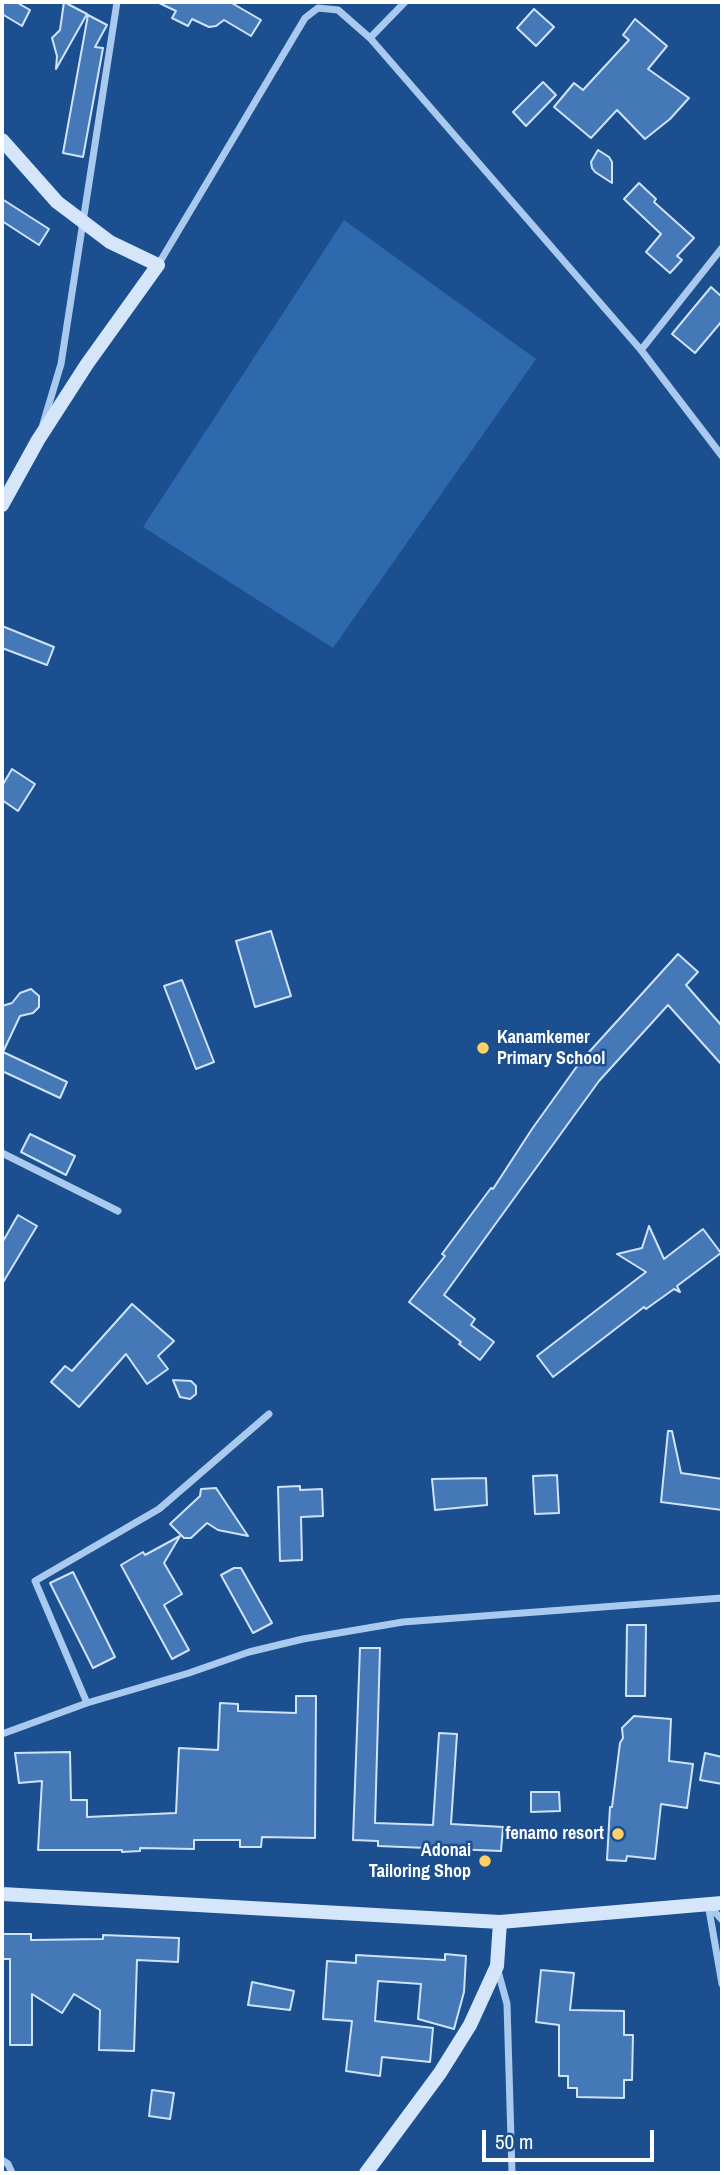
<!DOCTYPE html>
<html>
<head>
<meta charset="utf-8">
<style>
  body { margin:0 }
  #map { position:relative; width:724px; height:2175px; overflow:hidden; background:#1b4f8f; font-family:"Archivo Narrow",sans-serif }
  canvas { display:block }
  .frame { position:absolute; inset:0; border:4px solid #fff; pointer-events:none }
  .scale { position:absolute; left:482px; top:2130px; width:172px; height:32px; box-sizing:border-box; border:4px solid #fff; border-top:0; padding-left:9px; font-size:21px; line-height:24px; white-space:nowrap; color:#fff; -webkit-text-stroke:5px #1b4f8f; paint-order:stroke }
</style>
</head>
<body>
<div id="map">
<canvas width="724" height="2175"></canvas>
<div class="frame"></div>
<div class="scale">50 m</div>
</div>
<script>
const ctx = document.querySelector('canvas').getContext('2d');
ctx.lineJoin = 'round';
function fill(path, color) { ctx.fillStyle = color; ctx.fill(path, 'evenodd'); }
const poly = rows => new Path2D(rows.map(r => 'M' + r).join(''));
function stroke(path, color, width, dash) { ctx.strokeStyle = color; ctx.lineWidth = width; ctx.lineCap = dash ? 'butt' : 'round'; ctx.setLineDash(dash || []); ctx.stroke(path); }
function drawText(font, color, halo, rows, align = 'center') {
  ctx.font = font + ' "Archivo Narrow",sans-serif'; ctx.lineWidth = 5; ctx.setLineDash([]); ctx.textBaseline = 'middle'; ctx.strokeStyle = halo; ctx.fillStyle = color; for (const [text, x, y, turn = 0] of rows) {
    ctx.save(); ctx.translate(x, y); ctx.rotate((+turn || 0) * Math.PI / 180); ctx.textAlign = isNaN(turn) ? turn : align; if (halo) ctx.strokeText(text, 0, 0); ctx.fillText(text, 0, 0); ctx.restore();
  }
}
fill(poly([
  [344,220,536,359,333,648,143,527]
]), '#2e69ad');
const building = poly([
  [2,2,16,2,30,10,22,26,2,14,2,2],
  [64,2,87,14,56,69,57,56,52,38,60,30,64,2],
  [157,2,230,2,261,20,251,36,224,20,216,26,209,27,192,19,188,26,172,18,176,11,157,2],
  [534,9,554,27,536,46,517,28,534,9],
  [88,15,107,25,95,47,103,48,83,157,63,153,88,15],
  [635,19,667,46,648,69,689,98,670,119,645,139,617,110,591,138,554,107,574,83,583,90,629,40,623,35,635,19],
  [543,82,556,95,526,126,513,112,543,82],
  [598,150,609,157,612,162,612,183,595,172,592,168,591,162,598,150],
  [639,183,656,199,654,202,694,238,677,256,682,260,670,273,646,252,661,234,624,199,639,183],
  [2,199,49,229,39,245,2,221,2,199],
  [711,287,722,297,722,321,695,353,672,334,711,287],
  [2,626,54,647,47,665,2,648,2,626],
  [12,769,35,784,18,811,2,800,2,786,12,769],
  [271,931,291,996,255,1007,236,941,271,931],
  [678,954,698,972,686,985,722,1026,722,1065,668,1005,599,1081,444,1295,475,1319,471,1325,494,1342,480,1360,459,1344,461,1342,409,1302,445,1256,442,1254,491,1188,493,1189,532,1129,580,1062,678,954],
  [182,980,214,1062,196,1069,164,986,182,980],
  [31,989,39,996,39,1007,33,1013,20,1016,3,1052,67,1082,60,1098,2,1071,2,1006,12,1003,20,993,31,989],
  [30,1134,75,1156,66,1175,21,1152,30,1134],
  [18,1215,37,1226,2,1284,2,1243,18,1215],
  [649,1226,664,1259,703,1229,721,1253,677,1286,680,1292,674,1289,646,1309,644,1307,553,1377,537,1356,646,1272,617,1254,642,1248,649,1226],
  [132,1304,174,1341,158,1356,168,1369,147,1384,126,1354,79,1407,51,1382,65,1366,72,1371,132,1304],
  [173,1380,191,1381,196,1386,196,1394,190,1399,180,1397,173,1380],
  [668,1431,672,1431,681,1473,722,1479,722,1510,661,1502,668,1431],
  [557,1475,559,1513,535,1514,533,1476,557,1475],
  [486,1478,487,1505,435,1510,432,1479,486,1478],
  [300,1486,300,1490,322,1489,323,1516,301,1517,302,1560,280,1561,278,1487,300,1486],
  [216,1488,248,1536,218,1530,207,1523,191,1538,184,1538,170,1524,200,1496,201,1489,216,1488],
  [180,1536,164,1563,182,1594,164,1605,189,1650,172,1659,121,1565,143,1552,145,1555,180,1536],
  [234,1568,241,1568,272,1623,253,1633,221,1575,234,1568],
  [73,1572,115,1657,93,1668,50,1583,73,1572],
  [627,1625,646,1625,645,1696,626,1696,627,1625],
  [360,1648,380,1648,375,1823,433,1825,439,1733,457,1734,451,1824,503,1827,501,1851,378,1846,378,1841,353,1840,360,1648],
  [296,1696,316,1696,315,1838,262,1837,261,1847,240,1847,240,1840,194,1840,194,1849,140,1848,140,1851,122,1852,122,1850,38,1850,42,1781,19,1783,15,1753,70,1752,71,1800,87,1800,87,1817,176,1813,179,1748,218,1750,220,1703,238,1704,238,1711,296,1713,296,1696],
  [634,1716,671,1719,669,1761,693,1764,687,1808,661,1804,655,1859,627,1856,626,1861,607,1860,610,1807,612,1807,620,1743,623,1738,622,1728,634,1716],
  [705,1753,722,1757,722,1784,700,1780,705,1753],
  [531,1792,559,1792,560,1811,531,1812,531,1792],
  [2,1934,31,1934,31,1940,103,1939,103,1935,179,1938,178,1962,137,1960,134,2051,99,2050,100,2010,74,1994,62,2013,32,1994,32,2045,10,2045,10,1959,2,1959,2,1934],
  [445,1954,466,1956,464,1992,454,2029,418,2019,421,1984,378,1981,375,2021,433,2028,430,2062,382,2057,380,2076,346,2071,352,2021,323,2019,327,1961,356,1963,356,1955,445,1960,445,1954],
  [541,1970,574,1973,570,2010,624,2011,624,2035,633,2035,632,2080,624,2080,624,2098,577,2097,577,2088,568,2088,568,2076,559,2076,559,2025,536,2022,541,1970],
  [252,1982,294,1991,290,2010,248,2005,252,1982],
  [152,2090,174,2093,170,2119,149,2116,152,2090]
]);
fill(building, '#4478b7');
stroke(building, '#cfe3fa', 2);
stroke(poly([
  [370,38,405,2],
  [158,265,305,18,318,8,338,10,370,38,641,350,722,456],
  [641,350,722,248],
  [43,424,61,364,117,2],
  [2,1153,118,1211],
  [87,1703,35,1581,159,1509,269,1414],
  [2,1734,87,1703,189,1673,249,1652,303,1639,403,1622,722,1598],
  [722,1920,708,1904,722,1984],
  [498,1971,507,2004,512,2173],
  [2,2160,8,2164,12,2173]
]), '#a9c9ee', 7);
stroke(poly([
  [2,140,57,202,110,242,158,265,87,364,38,440,2,505],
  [2,1894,500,1922,722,1903],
  [366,2173,440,2073,470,2025,497,1966,500,1922]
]), '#d6e6fa', 14);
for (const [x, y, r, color] of [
  [483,1048,7,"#ffd166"],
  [618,1834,7,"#ffd166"],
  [485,1861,7,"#ffd166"]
]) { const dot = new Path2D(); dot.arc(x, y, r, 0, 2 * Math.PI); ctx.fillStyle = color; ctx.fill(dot); stroke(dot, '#1b4f8f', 2.5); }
drawText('bold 18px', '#fff', '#1b4f8f', [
  ["Kanamkemer",497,1038,"left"],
  ["Primary School",497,1059,"left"],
  ["fenamo resort",604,1834],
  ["Adonai",471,1851],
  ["Tailoring Shop",471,1872]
], 'right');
</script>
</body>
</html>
